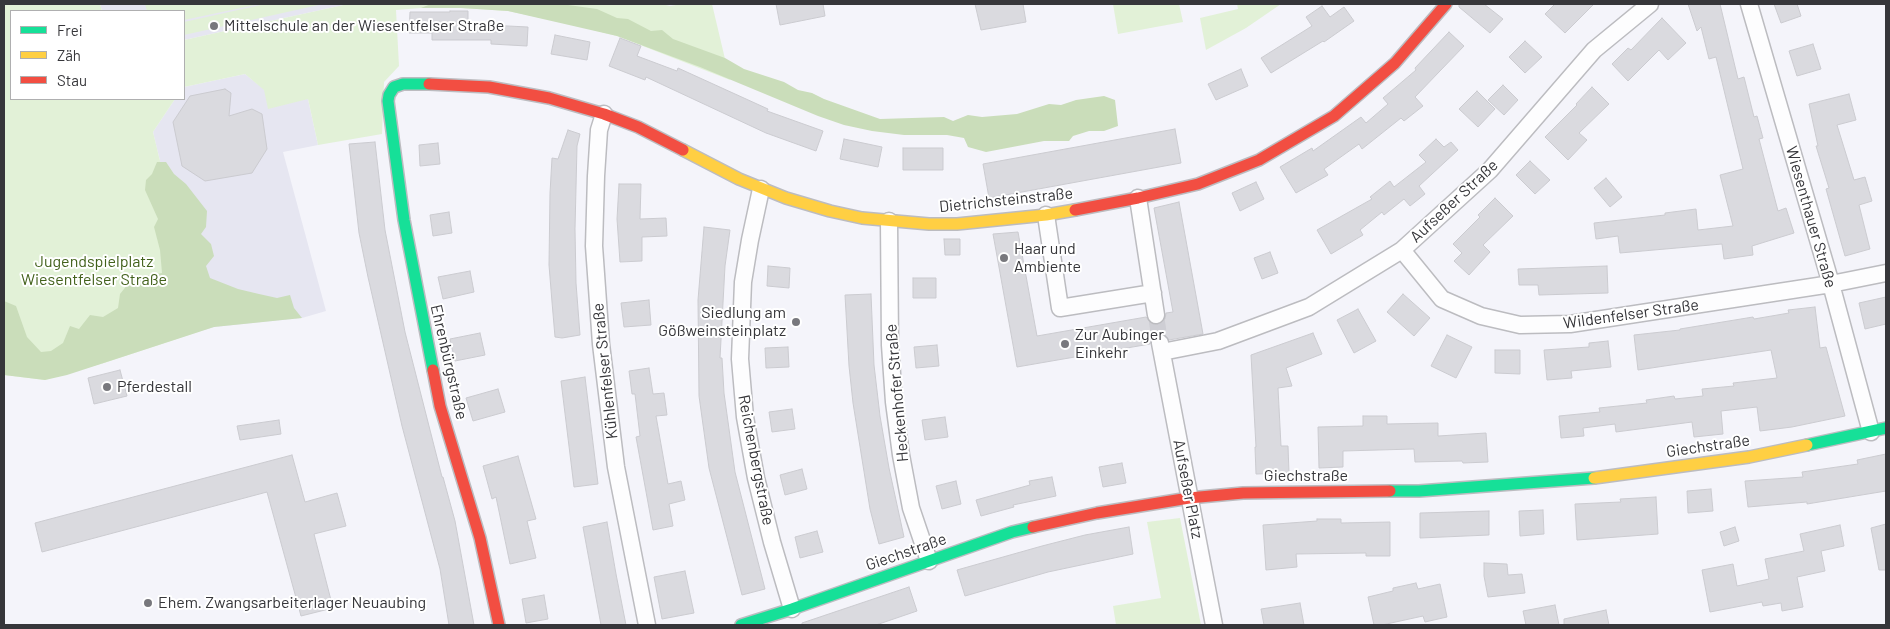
<!DOCTYPE html>
<html>
<head>
<meta charset="utf-8">
<style>
  body { margin:0 }
  #map { position:relative; width:1890px; height:629px; overflow:hidden; background:#f4f4fa; font-family:Barlow,sans-serif }
  canvas { display:block }
  .frame { position:absolute; inset:0; border:5px solid #36363a; pointer-events:none }
  .legend { position:absolute; left:10px; top:10px; width:175px; height:90px; box-sizing:border-box; background:#fff; border:1px solid #afafb0; margin:0; padding:6px 9px; list-style:none; font-size:15px; color:#36363a }
  .legend li { display:flex; align-items:center; gap:10px; height:25px }
  .legend b { width:25px; border:1px solid #afafb0 }
</style>
</head>
<body>
<div id="map">
<canvas width="1890" height="629"></canvas>
<div class="frame"></div>
<ul class="legend">
<li><b style="height:6px;background:#16e098"></b>Frei</li>
<li><b style="height:6px;background:#ffcf43"></b>Zäh</li>
<li><b style="height:6px;background:#f24e42"></b>Stau</li>
</ul>
</div>
<script>
const ctx = document.querySelector('canvas').getContext('2d');
ctx.lineJoin = 'round';
function fill(path, color) { ctx.fillStyle = color; ctx.fill(path, 'evenodd'); }
const poly = rows => new Path2D(rows.map(r => 'M' + r).join(''));
function stroke(path, color, width, dash) { ctx.strokeStyle = color; ctx.lineWidth = width; ctx.lineCap = dash ? 'butt' : 'round'; ctx.setLineDash(dash || []); ctx.stroke(path); }
function drawText(font, color, halo, rows, align = 'center') {
  ctx.font = font + ' Barlow,sans-serif'; ctx.lineWidth = 4; ctx.setLineDash([]); ctx.textBaseline = 'middle'; ctx.strokeStyle = halo; ctx.fillStyle = color; for (const [text, x, y, turn = 0] of rows) {
    ctx.save(); ctx.translate(x, y); ctx.rotate((+turn || 0) * Math.PI / 180); ctx.textAlign = isNaN(turn) ? turn : align; if (halo) ctx.strokeText(text, 0, 0); ctx.fillText(text, 0, 0); ctx.restore();
  }
}
fill(poly([
  [100,4,348,4,184,40,184,11,102,11],
  [245,74,265,90,308,99,318,145,283,152,326,311,302,318,214,327,201,331,153,132,175,99,184,99,184,87]
]), '#e6e6f1');
fill(poly([
  [4,4,100,4,102,11,11,11,11,99,175,99,153,132,201,331,104,363,45,380,4,375],
  [145,4,260,4,184,20,184,11,147,11],
  [265,4,323,4,184,35,184,22],
  [348,4,662,4,670,6,682,4,712,4,730,80,617,36,569,24,508,11,461,8,421,8,396,10,399,66,384,82,382,134,318,145,308,99,268,109,264,90,245,74,184,87,184,40],
  [1113,4,1179,4,1183,22,1118,34],
  [1237,4,1281,4,1246,28,1206,50,1200,18,1238,9],
  [1180,518,1201,625,1116,625,1113,606,1161,598,1147,522]
]), '#e2f1d7');
fill(poly([
  [431,4,561,4,597,9,617,18,628,19,651,31,662,30,673,39,725,58,744,69,784,82,798,90,812,93,824,99,880,119,944,117,953,121,968,115,982,117,1017,114,1049,104,1061,105,1076,100,1104,96,1115,100,1118,126,1104,131,1089,131,1073,136,1069,141,1044,141,986,152,968,147,964,138,947,135,904,135,872,131,844,125,818,116,700,67,617,36,508,11,461,8,421,8],
  [157,162,166,162,174,174,186,184,207,211,206,227,201,234,211,244,214,256,206,266,210,278,238,289,259,294,277,298,290,295,294,308,302,318,214,327,67,375,45,380,4,375,4,301,16,306,27,337,41,352,51,351,63,343,70,326,79,329,90,315,103,317,118,308,120,294,128,284,138,277,162,273,160,250,154,227,158,219,145,190,146,180,152,174]
]), '#caddba');
const building = poly([
  [776,4,823,4,825,16,780,25,776,4],
  [975,4,1023,4,1026,22,981,30,975,4],
  [1459,4,1484,4,1503,19,1490,33,1459,7,1459,4],
  [1555,4,1594,4,1565,33,1545,14,1555,4],
  [1688,4,1720,4,1738,79,1744,77,1754,117,1757,116,1763,138,1759,139,1778,211,1786,208,1794,233,1752,246,1753,255,1724,259,1722,244,1620,253,1618,236,1596,239,1594,223,1665,215,1665,213,1696,209,1698,230,1733,226,1720,175,1743,169,1716,57,1709,59,1701,27,1697,31,1688,4],
  [1774,4,1797,4,1801,16,1781,23,1774,4],
  [1322,6,1330,17,1344,7,1354,21,1324,42,1323,41,1271,73,1261,58,1312,26,1306,17,1322,6],
  [450,11,468,11,468,24,528,27,527,46,491,44,491,40,432,40,432,33,409,33,410,12,450,12,450,11],
  [1662,18,1686,43,1668,60,1659,50,1628,81,1612,64,1628,48,1631,50,1662,18],
  [1449,32,1464,46,1415,97,1423,106,1404,121,1401,118,1362,149,1359,144,1324,169,1328,175,1296,193,1280,167,1312,148,1313,151,1361,117,1366,123,1388,104,1383,98,1416,70,1415,68,1449,32],
  [555,35,590,42,587,60,551,54,555,35],
  [620,38,641,46,637,56,677,71,678,68,768,109,767,111,823,131,816,151,766,133,646,77,645,80,609,66,620,38],
  [1525,41,1542,57,1525,73,1509,57,1525,41],
  [1813,44,1821,69,1797,76,1789,51,1813,44],
  [1241,69,1248,86,1216,100,1208,84,1241,69],
  [1503,85,1518,100,1504,115,1488,100,1503,85],
  [1592,87,1609,104,1579,133,1587,140,1568,160,1545,137,1577,105,1576,104,1592,87],
  [225,89,231,93,229,116,252,109,262,114,267,149,252,173,205,181,182,166,173,122,190,96,225,89],
  [1477,91,1495,109,1478,127,1459,109,1477,91],
  [1849,94,1856,120,1837,125,1854,180,1865,177,1872,201,1859,205,1870,249,1845,256,1826,189,1829,188,1816,146,1818,146,1809,104,1849,94],
  [1175,129,1181,163,989,198,983,164,1175,129],
  [568,130,580,134,577,146,575,229,576,283,580,335,562,338,555,337,552,302,549,265,550,193,552,158,558,159,568,130],
  [844,139,882,147,878,167,840,159,844,139],
  [1436,139,1444,147,1451,142,1458,150,1419,186,1425,194,1410,206,1404,199,1384,215,1382,212,1360,230,1363,235,1331,254,1317,230,1372,199,1370,197,1390,181,1394,187,1426,162,1419,155,1436,139],
  [375,142,385,230,405,332,442,477,443,477,455,521,474,625,449,625,440,569,402,426,368,277,359,233,349,144,375,142],
  [438,143,440,164,420,166,419,145,438,143],
  [903,148,943,148,943,170,903,170,903,148],
  [1530,161,1550,180,1535,194,1516,175,1530,161],
  [1606,178,1622,197,1610,207,1594,188,1606,178],
  [1256,182,1264,199,1240,211,1232,193,1256,182],
  [619,184,641,184,640,219,666,218,667,236,642,237,642,261,620,262,617,219,619,184],
  [1495,198,1513,216,1483,245,1490,252,1469,275,1454,261,1462,253,1453,244,1480,217,1478,215,1495,198],
  [1179,202,1203,334,1169,340,1164,334,1159,333,1153,336,1150,344,1017,367,993,234,1018,232,1037,336,1146,317,1152,324,1158,325,1165,319,1166,313,1173,312,1154,208,1179,202],
  [449,212,452,233,433,236,430,215,449,212],
  [704,227,730,230,725,266,720,358,722,358,724,393,735,472,765,589,742,595,709,468,699,396,698,300,704,227],
  [944,239,960,239,960,255,945,255,944,239],
  [1270,252,1278,273,1262,279,1254,258,1270,252],
  [768,266,790,268,789,288,767,286,768,266],
  [1607,266,1608,293,1539,295,1538,285,1519,285,1518,269,1607,266],
  [470,271,474,292,443,299,438,277,470,271],
  [913,278,936,278,936,298,913,298,913,278],
  [871,294,874,365,880,416,889,468,904,537,879,544,870,509,853,403,849,366,845,295,871,294],
  [1403,294,1430,318,1414,336,1387,312,1403,294],
  [1886,297,1886,324,1865,329,1859,303,1886,297],
  [649,300,651,325,624,327,621,303,649,300],
  [1815,307,1820,348,1826,347,1845,416,1792,427,1760,431,1757,407,1721,411,1723,434,1694,437,1692,422,1616,432,1615,424,1583,428,1584,436,1561,438,1559,416,1600,412,1599,408,1647,403,1646,400,1674,396,1675,399,1703,396,1702,389,1734,386,1733,383,1777,378,1771,350,1638,370,1634,335,1680,330,1680,329,1753,317,1754,319,1789,313,1788,310,1815,307],
  [1358,309,1376,341,1354,353,1337,320,1358,309],
  [480,333,485,355,455,361,450,339,480,333],
  [1313,333,1322,354,1286,368,1292,386,1278,388,1281,446,1288,446,1289,473,1256,474,1255,447,1256,447,1251,355,1313,333],
  [1447,335,1472,347,1456,378,1431,366,1447,335],
  [1608,341,1611,367,1571,371,1572,378,1547,380,1544,350,1589,347,1589,343,1608,341],
  [937,345,939,366,916,368,914,347,937,345],
  [788,347,789,367,766,368,765,348,788,347],
  [1495,350,1520,350,1520,374,1495,373,1495,350],
  [649,368,653,394,664,393,667,415,656,416,668,484,681,481,685,500,669,504,673,526,653,530,636,437,640,436,635,394,632,394,629,371,649,368],
  [120,370,127,396,94,404,88,378,120,370],
  [585,377,598,484,574,487,561,381,585,377],
  [498,389,505,412,473,421,466,398,498,389],
  [792,409,795,429,772,432,769,412,792,409],
  [1363,416,1387,416,1387,424,1438,423,1438,436,1486,433,1488,462,1463,463,1462,461,1415,462,1414,449,1343,451,1343,467,1319,468,1318,427,1363,426,1363,416],
  [945,417,948,437,925,440,922,420,945,417],
  [279,420,281,434,240,440,237,426,279,420],
  [1886,454,1886,491,1807,504,1807,502,1748,507,1745,481,1803,477,1802,472,1858,464,1857,460,1886,454],
  [292,455,305,502,337,493,346,526,314,534,333,608,301,616,267,492,42,552,35,523,292,455],
  [518,456,536,519,527,521,536,558,510,564,496,497,492,499,483,466,518,456],
  [1122,463,1126,483,1103,487,1099,467,1122,463],
  [802,469,807,489,785,495,780,475,802,469],
  [1052,477,1056,496,1013,505,1014,507,981,516,976,500,1030,485,1029,481,1052,477],
  [956,481,961,504,942,509,936,486,956,481],
  [1711,489,1713,511,1688,513,1687,491,1711,489],
  [1656,497,1658,534,1577,540,1575,504,1621,502,1620,499,1656,497],
  [1543,510,1544,534,1520,536,1519,511,1543,510],
  [1489,511,1489,535,1420,538,1420,513,1489,511],
  [1317,519,1341,519,1341,523,1390,522,1390,556,1366,556,1366,553,1296,554,1297,567,1266,570,1263,525,1317,521,1317,519],
  [607,522,616,574,626,625,601,625,583,527,607,522],
  [1886,524,1886,570,1879,570,1871,528,1886,524],
  [1840,525,1844,546,1821,551,1825,571,1797,577,1803,607,1782,611,1781,603,1763,606,1762,602,1710,612,1702,570,1733,564,1737,586,1769,579,1765,559,1804,551,1800,534,1840,525],
  [1129,527,1133,554,1048,572,965,596,957,570,1042,546,1085,535,1129,527],
  [1735,527,1739,541,1724,546,1720,532,1735,527],
  [817,531,823,552,800,558,795,537,817,531],
  [1484,563,1507,564,1508,575,1522,574,1525,593,1488,597,1484,576,1484,563],
  [685,571,694,613,662,619,654,577,685,571],
  [1416,583,1418,589,1440,584,1447,617,1425,622,1423,616,1382,625,1374,625,1368,597,1393,591,1393,588,1416,583],
  [909,587,917,611,876,625,802,625,802,623,909,587],
  [544,595,548,619,526,623,522,599,544,595],
  [1300,603,1304,625,1264,625,1261,609,1300,603],
  [1555,605,1559,625,1526,625,1523,611,1555,605],
  [1606,610,1609,625,1564,625,1564,619,1606,610]
]);
fill(building, '#dadadf');
stroke(building, '#cbcbd0', 1);
stroke(poly([
  [1156,315,1160,342]
]), '#ceced4', 16, [16, 8]);
const street = poly([
  [1749,4,1831,284,1871,432],
  [604,114,599,130,596,176,594,246,601,344,616,467,647,625],
  [761,189,750,240,743,282,740,359,745,417,756,478,772,542,792,609],
  [1138,198,1156,315],
  [1046,215,1060,308,1153,293],
  [889,221,890,345,894,402,901,455,911,508,929,561],
  [1402,250,1442,299,1481,316,1520,325,1570,324,1831,284,1886,273],
  [1160,343,1214,625],
  [1162,352,1218,341,1309,307,1402,250,1490,170,1594,50,1650,4]
]);
const fast = poly([
  [429,84,403,84,394,87,389,95,388,101,404,220,433,370],
  [1807,445,1886,428],
  [1390,491,1419,491,1594,478],
  [741,625,792,609,1012,532,1033,527]
]);
const slow = poly([
  [683,150,739,179,786,198,830,211,862,218,929,224,957,224,1046,215,1075,210],
  [1594,478,1749,457,1807,445]
]);
const jam = poly([
  [429,84,489,87,549,98,604,114,638,127,683,150],
  [1075,210,1138,198,1198,184,1259,160,1334,116,1395,63,1446,4],
  [433,370,440,406,480,538,499,625],
  [1033,527,1097,513,1189,498,1243,493,1390,491]
]);
stroke(street, '#bcbcc0', 19);
stroke(fast, '#bcbcc0', 14);
stroke(slow, '#bcbcc0', 14);
stroke(jam, '#bcbcc0', 14);
stroke(street, '#fdfdfe', 16);
stroke(fast, '#16e098', 11);
stroke(slow, '#ffcf43', 11);
stroke(jam, '#f24e42', 11);
for (const [x, y, r, color] of [
  [214,26,5,"#78787d"],
  [1004,258,5,"#78787d"],
  [796,322,5,"#78787d"],
  [1065,344,5,"#78787d"],
  [107,387,5,"#78787d"],
  [148,603,5,"#78787d"]
]) { const dot = new Path2D(); dot.arc(x, y, r, 0, 2 * Math.PI); ctx.fillStyle = color; ctx.fill(dot); stroke(dot, '#fff', 2); }
drawText('16px', '#36363a', '#fff', [
  ["Mittelschule an der Wiesentfelser Straße",224,26],
  ["Haar und",1014,249],
  ["Ambiente",1014,267],
  ["Siedlung am",786,313,"right"],
  ["Gößweinsteinplatz",786,331,"right"],
  ["Zur Aubinger",1075,335],
  ["Einkehr",1075,353],
  ["Pferdestall",117,387],
  ["Ehem. Zwangsarbeiterlager Neuaubing",158,603]
], 'left');
drawText('16px', '#36363a', '#fff', [
  ["Dietrichsteinstraße",1006,200,-6],
  ["Aufseßer Straße",1454,201,-43],
  ["Wiesenthauer Straße",1811,217,74],
  ["Wildenfelser Straße",1631,314,-8],
  ["Ehrenbürgstraße",449,362,77],
  ["Kühlenfelser Straße",605,371,-96],
  ["Heckenhofer Straße",897,393,-95],
  ["Giechstraße",1708,446,-8],
  ["Reichenbergstraße",756,460,79],
  ["Giechstraße",1306,476],
  ["Aufseßer Platz",1188,489,79],
  ["Giechstraße",906,552,-19]
]);
drawText('16px', '#42611b', '#fff', [
  ["Jugendspielplatz",94,262],
  ["Wiesentfelser Straße",94,280]
]);
</script>
</body>
</html>
